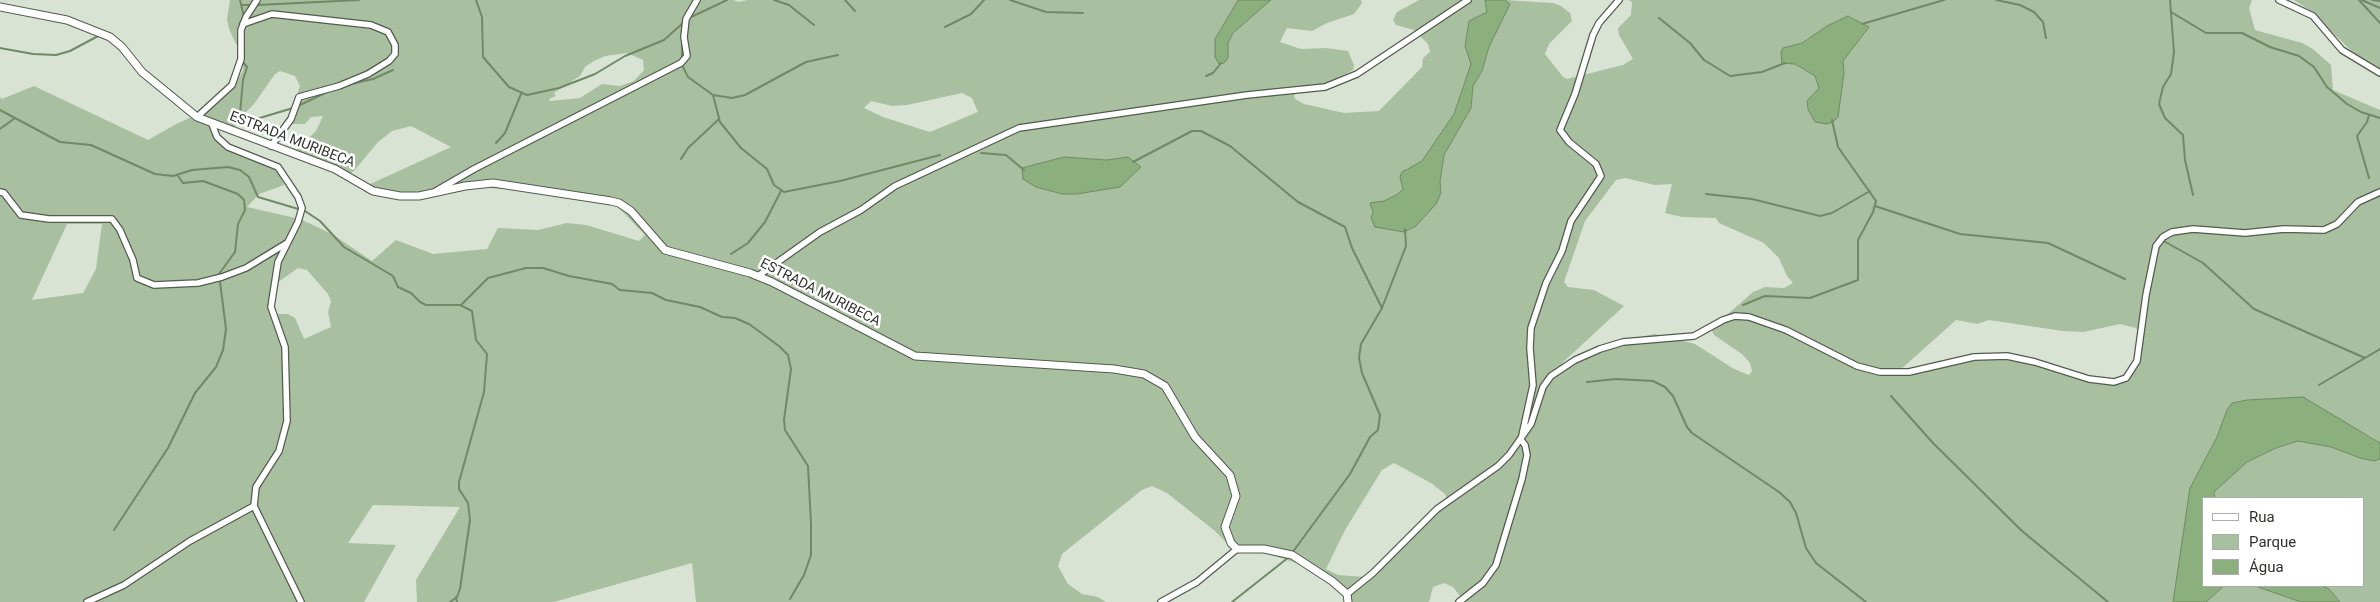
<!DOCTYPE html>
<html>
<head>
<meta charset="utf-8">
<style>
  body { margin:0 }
  #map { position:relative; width:2380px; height:602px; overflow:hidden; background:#d8e3d4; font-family:Roboto,sans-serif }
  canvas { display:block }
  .legend { position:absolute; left:2202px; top:497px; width:162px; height:90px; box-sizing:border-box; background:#fff; border:1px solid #acadab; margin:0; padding:6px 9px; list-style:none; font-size:15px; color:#2f332d }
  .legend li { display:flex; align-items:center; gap:10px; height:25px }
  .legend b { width:25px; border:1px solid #acadab }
</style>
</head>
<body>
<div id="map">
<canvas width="2380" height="602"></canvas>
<ul class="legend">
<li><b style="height:6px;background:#fff"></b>Rua</li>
<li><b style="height:14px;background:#a8bfa0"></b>Parque</li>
<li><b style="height:14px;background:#8baf7d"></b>Água</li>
</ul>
</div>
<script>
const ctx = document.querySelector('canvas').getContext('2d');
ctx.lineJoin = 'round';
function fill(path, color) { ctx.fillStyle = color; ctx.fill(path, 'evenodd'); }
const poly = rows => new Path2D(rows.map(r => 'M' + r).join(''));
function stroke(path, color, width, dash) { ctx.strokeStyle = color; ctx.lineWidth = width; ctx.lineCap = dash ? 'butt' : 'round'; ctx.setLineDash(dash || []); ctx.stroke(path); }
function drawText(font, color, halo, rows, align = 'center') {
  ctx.font = font + ' Roboto,sans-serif'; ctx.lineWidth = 5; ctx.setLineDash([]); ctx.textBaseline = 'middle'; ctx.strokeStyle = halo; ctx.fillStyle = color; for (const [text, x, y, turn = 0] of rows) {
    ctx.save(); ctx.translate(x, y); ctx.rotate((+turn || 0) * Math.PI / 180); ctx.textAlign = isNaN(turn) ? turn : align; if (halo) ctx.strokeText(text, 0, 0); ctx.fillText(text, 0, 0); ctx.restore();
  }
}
fill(poly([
  [230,0,733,0,739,2,747,0,1238,0,1215,39,1228,58,1228,43,1233,33,1271,0,1361,0,1362,3,1354,14,1327,23,1312,31,1287,28,1280,42,1301,49,1326,48,1348,51,1354,65,1353,70,1326,84,1297,91,1294,95,1295,99,1304,104,1344,113,1379,111,1422,67,1423,58,1430,52,1428,44,1414,30,1396,25,1393,20,1397,12,1419,0,1485,0,1487,12,1469,21,1465,46,1471,64,1454,114,1422,161,1418,165,1407,168,1402,180,1403,189,1398,194,1384,201,1441,193,1440,181,1444,155,1471,108,1473,86,1482,71,1489,47,1509,4,1505,0,1553,3,1561,6,1570,13,1572,21,1549,44,1545,54,1563,77,1567,79,1623,65,1633,59,1619,35,1618,28,1631,15,1632,2,1628,0,2252,0,2249,8,2255,30,2302,43,2313,49,2331,65,2333,90,2380,110,2380,443,2370,436,2287,398,2247,400,2232,403,2217,437,2184,540,2173,602,1465,602,1453,587,1444,583,1433,587,1429,602,1346,602,1346,599,1312,568,1256,550,1233,554,1229,545,1215,531,1167,493,1152,486,1142,490,1062,554,1058,566,1068,584,1082,594,1098,597,1106,602,696,602,692,563,554,602,417,602,416,580,460,507,373,505,348,543,396,545,364,602,0,602,0,97,2,99,34,86,148,140,178,123,202,113,233,87,243,71,243,51,236,44,229,29,227,19],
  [1849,16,1869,27,1843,61,1844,73,1841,91,1808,109,1807,102,1819,88,1815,76,1795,64,1788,47,1797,46,1827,26],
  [627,53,643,60,644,70,634,81,620,86,602,84,580,98,550,101,549,99,556,96,554,93,580,76,585,67,594,61,605,56],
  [280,71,295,76,300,86,292,111,282,124,305,124,311,117,323,116,316,131,293,153,347,175,354,171,378,142,392,131,411,126,451,147,368,185,368,194,391,196,477,187,542,192,614,203,645,235,639,241,586,225,567,223,538,230,498,228,487,249,433,254,396,240,372,261,332,234,300,219,247,207,259,194,284,185,277,169,254,155,225,148,213,134,219,129,234,129,238,120,254,104,275,74],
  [962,93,972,98,978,112,930,132,883,117,864,108,871,101,892,106,907,105],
  [1064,157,1108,160,1128,157,1141,167,1126,181,1077,194,1062,194,1036,187,1022,168],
  [1625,178,1655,185,1672,184,1665,213,1682,217,1716,218,1719,223,1764,243,1779,258,1787,276,1793,283,1784,288,1765,287,1753,292,1711,329,1714,335,1742,354,1750,363,1752,371,1749,375,1734,369,1695,344,1655,334,1615,342,1561,364,1624,306,1594,290,1568,287,1564,282,1585,221,1616,180],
  [67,224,102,224,96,269,83,293,32,300],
  [298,268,307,270,328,294,331,302,328,312,331,327,304,339,295,318,288,314,275,314,272,302,277,283],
  [1956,320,1977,324,1989,320,2063,331,2083,332,2120,324,2136,328,2141,336,2140,351,2128,376,2107,383,2013,357,1975,358,1899,371],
  [1394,463,1431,483,1445,494,1447,500,1414,527,1365,577,1338,575,1326,569,1345,530,1382,470],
  [2294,0,2380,0,2380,71,2361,60,2308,9],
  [2298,441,2331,447,2360,458,2374,461,2380,459,2380,602,2340,602,2329,589,2321,586,2364,586,2364,498,2215,498,2214,492,2247,462,2276,448],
  [2224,586,2255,586,2301,602,2206,602]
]), '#a8bfa0');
const water = poly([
  [1238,0,1271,0,1233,33,1228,43,1228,58,1224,63,1219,64,1215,57,1215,39,1238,0],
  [1485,0,1505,0,1510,4,1489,47,1482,71,1473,86,1471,108,1444,155,1440,181,1441,193,1436,204,1416,226,1404,232,1375,227,1371,218,1373,212,1370,203,1384,201,1398,194,1403,189,1400,177,1402,172,1422,161,1454,114,1471,64,1465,46,1469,21,1487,12,1485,0],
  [1848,16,1869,27,1843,61,1844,73,1838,117,1833,122,1827,124,1815,122,1808,109,1807,101,1819,88,1815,76,1795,64,1782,63,1781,52,1783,48,1802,43,1827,26,1848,16],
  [1064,157,1107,160,1128,157,1141,167,1120,187,1077,194,1062,194,1036,187,1023,179,1022,168,1064,157],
  [2303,397,2380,443,2380,459,2374,461,2360,458,2331,447,2298,441,2276,448,2247,462,2214,492,2215,498,2204,498,2204,586,2224,586,2206,602,2173,602,2190,488,2217,437,2227,410,2232,403,2247,400,2303,397],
  [2255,586,2321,586,2329,589,2340,602,2301,602,2255,586]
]);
fill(water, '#8baf7d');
stroke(water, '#6f8a65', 1);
stroke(poly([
  [240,0,244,17],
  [476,0,482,17,483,57,509,87,527,95,559,88,595,74,625,56,664,40,683,23],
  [774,0,789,5,814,25],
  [845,0,855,11],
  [1010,0,1046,12,1083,13],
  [1996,0,2020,5,2034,12,2043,22,2046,38],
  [2170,0,2174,52,2171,74,2163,87,2159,104,2165,118,2183,135,2185,160,2193,195],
  [2359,0,2380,23],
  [2362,0,2380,8],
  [2372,0,2380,1],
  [242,5,252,5],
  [257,5,359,0],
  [2171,12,2206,33,2242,33,2270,47,2299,56,2314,67,2327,87,2347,104,2361,112,2380,118],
  [689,18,727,0],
  [1659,18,1690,43,1704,60,1730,76,1762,72,1785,63],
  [1862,24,1944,0],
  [945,27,971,14,984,0],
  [682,43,682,60],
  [0,48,33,54,56,55,70,51,100,35],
  [242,61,247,67,243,80,240,114,242,118,253,120,293,108],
  [682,65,688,77,713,95,732,98,745,95,806,62,838,55],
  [1206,76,1213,73,1221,63],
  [351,84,373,79,393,70],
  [713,95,720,122,741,148,767,169,774,185,784,192,840,181,940,155],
  [298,106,327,92],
  [0,110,60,142,91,145,155,174,173,176,192,170,228,167,240,170,249,177,258,197,305,211,320,221,344,247,393,276,398,287,411,293,420,302,426,305,460,305,472,311,476,340,487,354,484,392,459,482,459,489,468,503,470,520,460,589,457,597,450,602],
  [2369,115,2367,122,2357,136,2369,178],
  [0,129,15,118],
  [496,143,505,133,521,94],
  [981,153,1006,155,1024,170],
  [681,159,688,148,719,119],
  [1133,162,1192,131,1201,131,1230,146,1298,202,1345,227,1352,248,1382,308],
  [1706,194,1752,199,1820,216,1832,213,1870,191],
  [1875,206,1960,234,2048,243,2125,279],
  [2162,240,2203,263,2254,309,2365,358],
  [731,254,748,243,765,222,781,191],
  [462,304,488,278,526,268,543,268,569,276,612,284,620,290,652,293,666,300,700,307,722,317,735,318,749,324,779,346,788,355,791,369,784,420,785,430,808,466,811,524,811,555,804,575,790,599],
  [1743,305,1765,296,1810,298,1858,280,1858,240,1873,212,1876,201,1838,147,1832,120],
  [1587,382,1616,379,1653,381,1665,387,1673,396,1687,427,1692,433,1779,492,1790,502,1796,513,1806,548,1816,563,1866,602],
  [2319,385,2380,349],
  [1891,396,1933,443,2022,531,2108,602],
  [114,530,168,448,195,393,216,367,223,350,226,329,219,274,235,252,238,224,245,210,244,200,238,194,203,181,183,183,178,176],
  [1292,553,1350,474,1370,437,1378,430,1380,415,1362,373,1359,358,1361,344,1382,308,1406,246,1405,229],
  [456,597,457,602],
  [1232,602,1289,557]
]), '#6f8a65', 2);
const minor = poly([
  [2279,0,2313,16,2342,50,2380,73],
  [243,24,272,14,371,25,388,32,395,45,395,54,389,61,368,74,339,86,299,97,291,119,271,146],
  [197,117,232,85,241,59,241,30,246,17,257,0],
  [212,124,217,137,228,147,278,167,298,197,302,208,298,222,278,262,271,307,285,347,287,421,279,451,256,487,254,506,301,602],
  [436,191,474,169,681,63,687,56,684,37,686,19,697,0],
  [0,192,4,193,21,215,49,219,112,219,120,230,133,260,137,278,154,285,198,283,222,277,246,268,287,243],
  [758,276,820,232,861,210,895,186,1019,128,1247,95,1325,87,1357,74,1468,0],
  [1347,594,1373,573,1437,509,1498,466,1509,455,1531,424,1543,387,1551,376,1575,360,1600,349,1623,342,1694,336,1723,320,1735,316,1749,317,1786,330,1857,366,1880,372,1909,372,1974,357,2007,356,2035,362,2089,379,2114,382,2126,378,2137,361,2146,295,2156,246,2163,237,2172,232,2193,229,2245,233,2284,229,2324,230,2337,224,2358,202,2380,192],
  [87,602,124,585,190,541,254,506],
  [1161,602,1197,582,1237,549],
  [1459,602,1483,583,1496,565,1522,479,1527,455,1525,445,1521,440,1533,385,1530,348,1531,328,1546,283,1562,251,1571,221,1601,176,1596,164,1569,142,1560,130,1575,94,1593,35,1599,23,1619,0]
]);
const tertiary = poly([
  [0,7,67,20,110,37,122,47,142,72,197,117,335,169,373,191,400,196,419,196,465,186,493,183,611,201,619,203,631,211,665,250,750,273,772,282,915,356,1114,369,1144,374,1165,386,1195,437,1230,475,1236,496,1225,527,1231,543,1237,549,1264,549,1292,555,1332,581,1347,594,1348,602]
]);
stroke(minor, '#525c4f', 8);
stroke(tertiary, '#525c4f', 9);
stroke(minor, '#fff', 5.5);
stroke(tertiary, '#fff', 7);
drawText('14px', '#2f332d', '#fff', [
  ["ESTRADA MURIBECA",292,140,21],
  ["ESTRADA MURIBECA",820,293,27]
]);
</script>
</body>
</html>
